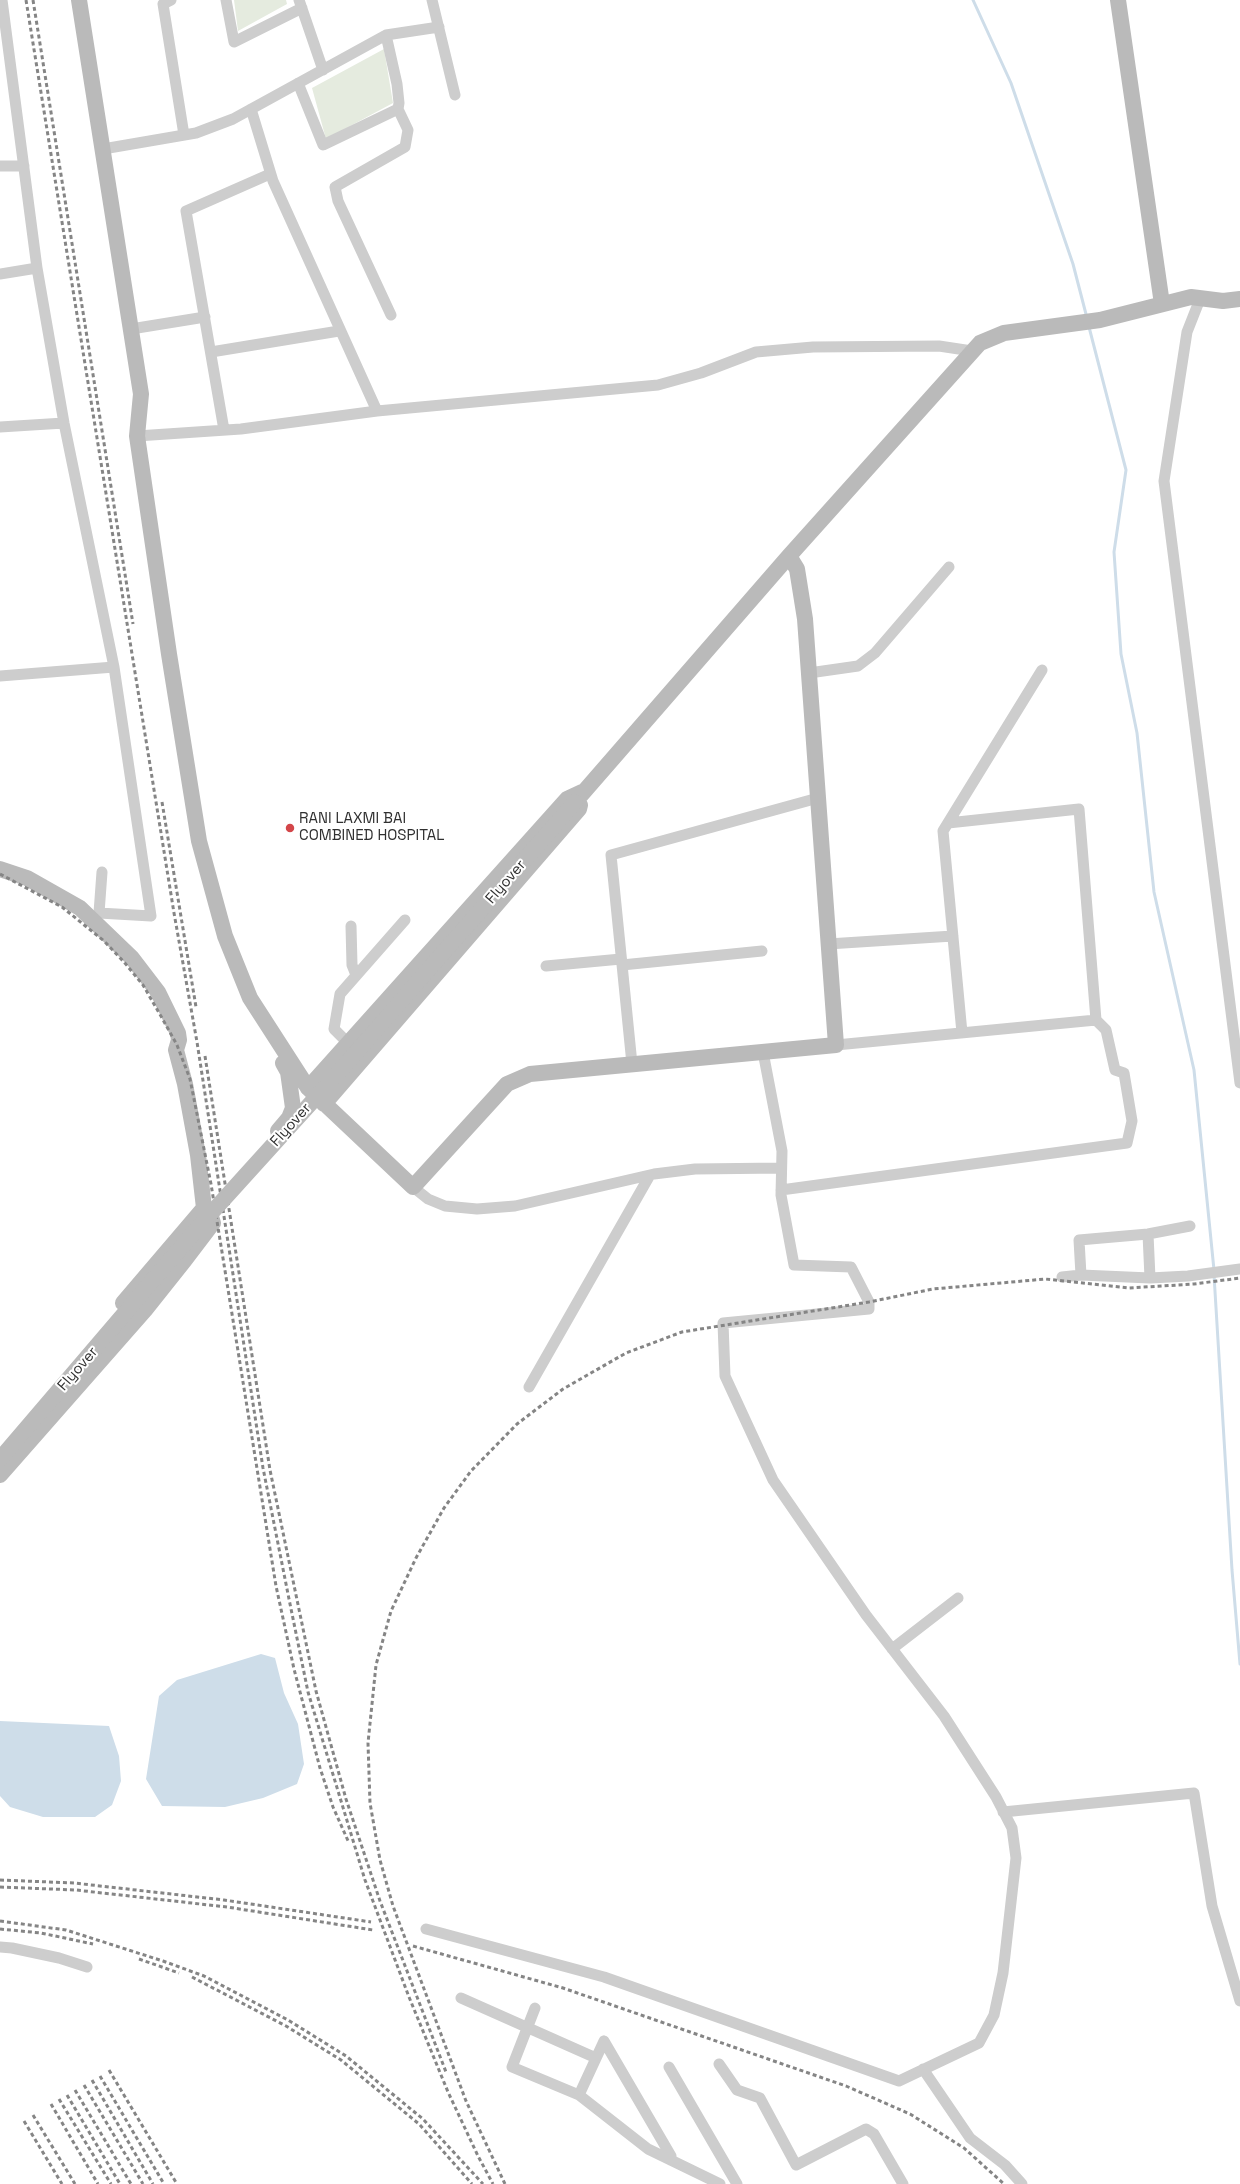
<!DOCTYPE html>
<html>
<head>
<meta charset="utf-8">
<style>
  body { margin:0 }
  canvas { display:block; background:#fff }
</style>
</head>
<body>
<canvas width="1240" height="2184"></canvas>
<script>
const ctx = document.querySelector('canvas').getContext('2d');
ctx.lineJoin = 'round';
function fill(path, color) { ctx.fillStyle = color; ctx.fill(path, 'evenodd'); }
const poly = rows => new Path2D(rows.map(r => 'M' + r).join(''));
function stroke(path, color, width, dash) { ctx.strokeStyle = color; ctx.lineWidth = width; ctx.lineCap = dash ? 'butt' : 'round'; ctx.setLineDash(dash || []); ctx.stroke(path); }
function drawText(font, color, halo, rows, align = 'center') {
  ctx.font = font + ' "Space Grotesk",sans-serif'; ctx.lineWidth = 4; ctx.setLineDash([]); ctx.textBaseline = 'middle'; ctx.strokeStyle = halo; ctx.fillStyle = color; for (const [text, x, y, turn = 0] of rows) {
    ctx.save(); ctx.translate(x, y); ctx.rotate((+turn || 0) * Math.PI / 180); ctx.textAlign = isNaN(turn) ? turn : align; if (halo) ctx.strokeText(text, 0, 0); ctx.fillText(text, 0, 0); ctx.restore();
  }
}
fill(poly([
  [234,0,286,0,287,4,238,31],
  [384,49,393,103,326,139,312,88]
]), '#e5ebdf');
fill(poly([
  [261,1654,275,1658,284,1693,298,1724,304,1764,297,1784,263,1798,225,1807,162,1806,146,1779,159,1696,177,1680],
  [0,1721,109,1726,119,1756,121,1781,112,1805,95,1817,43,1817,10,1807,0,1796]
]), '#cedde9');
stroke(poly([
  [973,0,1011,83,1073,264,1087,318],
  [1089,327,1126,470,1114,552,1121,654,1137,733,1154,892,1194,1070,1214,1270],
  [1214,1275,1232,1570,1240,1664]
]), '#cedde9', 3);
stroke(poly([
  [2,0,37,268,64,423,114,667],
  [171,0,163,4,184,135],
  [226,0,234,42,302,8],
  [299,0,323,70],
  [432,0,455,95],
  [386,35,397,84,399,103,398,109,408,130,405,147,335,187,338,201,391,315],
  [298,83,323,145,398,109],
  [251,109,273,181,377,411],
  [103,149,196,133,233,119,386,35,439,27],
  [0,166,24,166],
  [0,274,37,268],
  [1200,299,1187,332,1164,481,1240,1083],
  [131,329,205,317],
  [211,352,339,331],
  [0,427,64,423],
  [224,430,186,211,270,174],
  [137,436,241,429,377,411,658,385,701,373,756,352,813,347,939,346,972,351],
  [809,673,858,666,875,653,949,567],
  [0,676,114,667,151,916,99,913,102,872],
  [351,926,352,965,356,975],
  [828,944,953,936],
  [622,965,762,951],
  [546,966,621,959],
  [962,1033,943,831,1042,670],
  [348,1043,334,1029,340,994,405,920],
  [836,1045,1096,1020],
  [632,1064,611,855,818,798],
  [413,1187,428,1199,445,1206,477,1209,515,1206,654,1174,695,1169,781,1168],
  [781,1190,1127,1143,1132,1121,1124,1073,1115,1070,1106,1030,1096,1020,1079,809,948,823],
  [1148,1234,1150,1278],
  [1081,1275,1079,1240,1148,1234,1190,1226],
  [1062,1277,1081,1275,1150,1278,1188,1276,1240,1269],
  [529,1387,650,1175],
  [892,1649,958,1598],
  [1003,1812,1194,1793,1212,1906,1240,2001],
  [426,1929,604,1977,899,2081,979,2043,994,2015,1003,1973,1016,1858,1012,1828,996,1797,944,1716,866,1615,773,1480,725,1376,723,1323,869,1309,869,1302,851,1267,794,1265,781,1195,782,1151,763,1052],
  [0,1947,12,1948,59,1958,87,1967],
  [461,1998,596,2058],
  [535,2008,512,2067,579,2095,648,2149,720,2184],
  [604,2041,671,2156,670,2160],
  [719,2064,737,2090,760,2098,796,2165,866,2129,874,2134,903,2184],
  [669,2067,737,2184],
  [923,2069,970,2138,1005,2165,1022,2184],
  [579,2095,604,2041]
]), '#cdcdcd', 11);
stroke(poly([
  [79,0,141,394,137,436,169,654,199,841,225,936,250,998,308,1088,413,1187,507,1084,530,1074,836,1045,805,619,797,569,789,556],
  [1118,0,1162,304],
  [575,802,789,556,980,343,1004,333,1100,320,1191,297,1223,301,1240,299],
  [0,869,27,878,80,908,132,958,158,992,178,1033,179,1040,176,1050,185,1084,198,1155,204,1208],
  [308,1088,567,799,582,792],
  [324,1104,579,809,580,805],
  [278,1131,289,1118,293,1108,288,1072,283,1063],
  [0,1475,145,1310,184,1261,213,1223,209,1210,204,1208,123,1303]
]), '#bababa', 16);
stroke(poly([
  [26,0,174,913,197,1042,263,1468,289,1599,308,1692,365,1880,409,1997,448,2092,478,2156,493,2184],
  [33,0,133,624],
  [162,802,196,1007],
  [0,874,62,907,104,941,124,962,143,985,162,1018,177,1045,190,1079,211,1184,276,1586,294,1669,320,1768,333,1807,349,1843],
  [205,1056,270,1470,316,1691,346,1799,380,1901,446,2072],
  [0,1880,74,1883,224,1900,371,1922],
  [0,1887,76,1890,227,1907,373,1930],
  [0,1921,66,1930,163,1961,204,1976,288,2020,346,2056,423,2119,483,2184],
  [0,1929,41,1933,93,1944],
  [413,1946,563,1988,846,2086,910,2114,964,2148,1004,2184],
  [139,1959,179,1973],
  [192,1977,286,2026,341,2060,419,2124,472,2184],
  [109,2070,177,2184],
  [100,2076,164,2184],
  [92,2080,153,2184],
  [84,2085,143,2184],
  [75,2090,131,2184],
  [67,2095,120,2184],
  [59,2099,111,2184],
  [51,2104,98,2184],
  [33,2115,75,2184],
  [24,2121,62,2184],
  [505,2184,466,2101,393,1906,380,1860,370,1803,368,1743,376,1665,391,1611,416,1558,444,1508,471,1471,517,1424,563,1389,626,1353,682,1332,869,1302,933,1289,1045,1279,1129,1288,1194,1284,1240,1278]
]), '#858585', 3, [4, 3]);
stroke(poly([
  [0,1459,195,1231,339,1072,575,802]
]), '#bababa', 16);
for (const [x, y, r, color] of [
  [290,828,5,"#d34649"]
]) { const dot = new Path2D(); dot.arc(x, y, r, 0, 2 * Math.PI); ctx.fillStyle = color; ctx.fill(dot); stroke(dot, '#fff', 1.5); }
drawText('15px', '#303030', '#fff', [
  ["RANI LAXMI BAI",299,819],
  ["COMBINED HOSPITAL",299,836]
], 'left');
drawText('15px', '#303030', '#fff', [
  ["Flyover",506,882,-49],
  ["Flyover",291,1125,-48],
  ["Flyover",78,1369,-49]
]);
</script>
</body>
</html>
